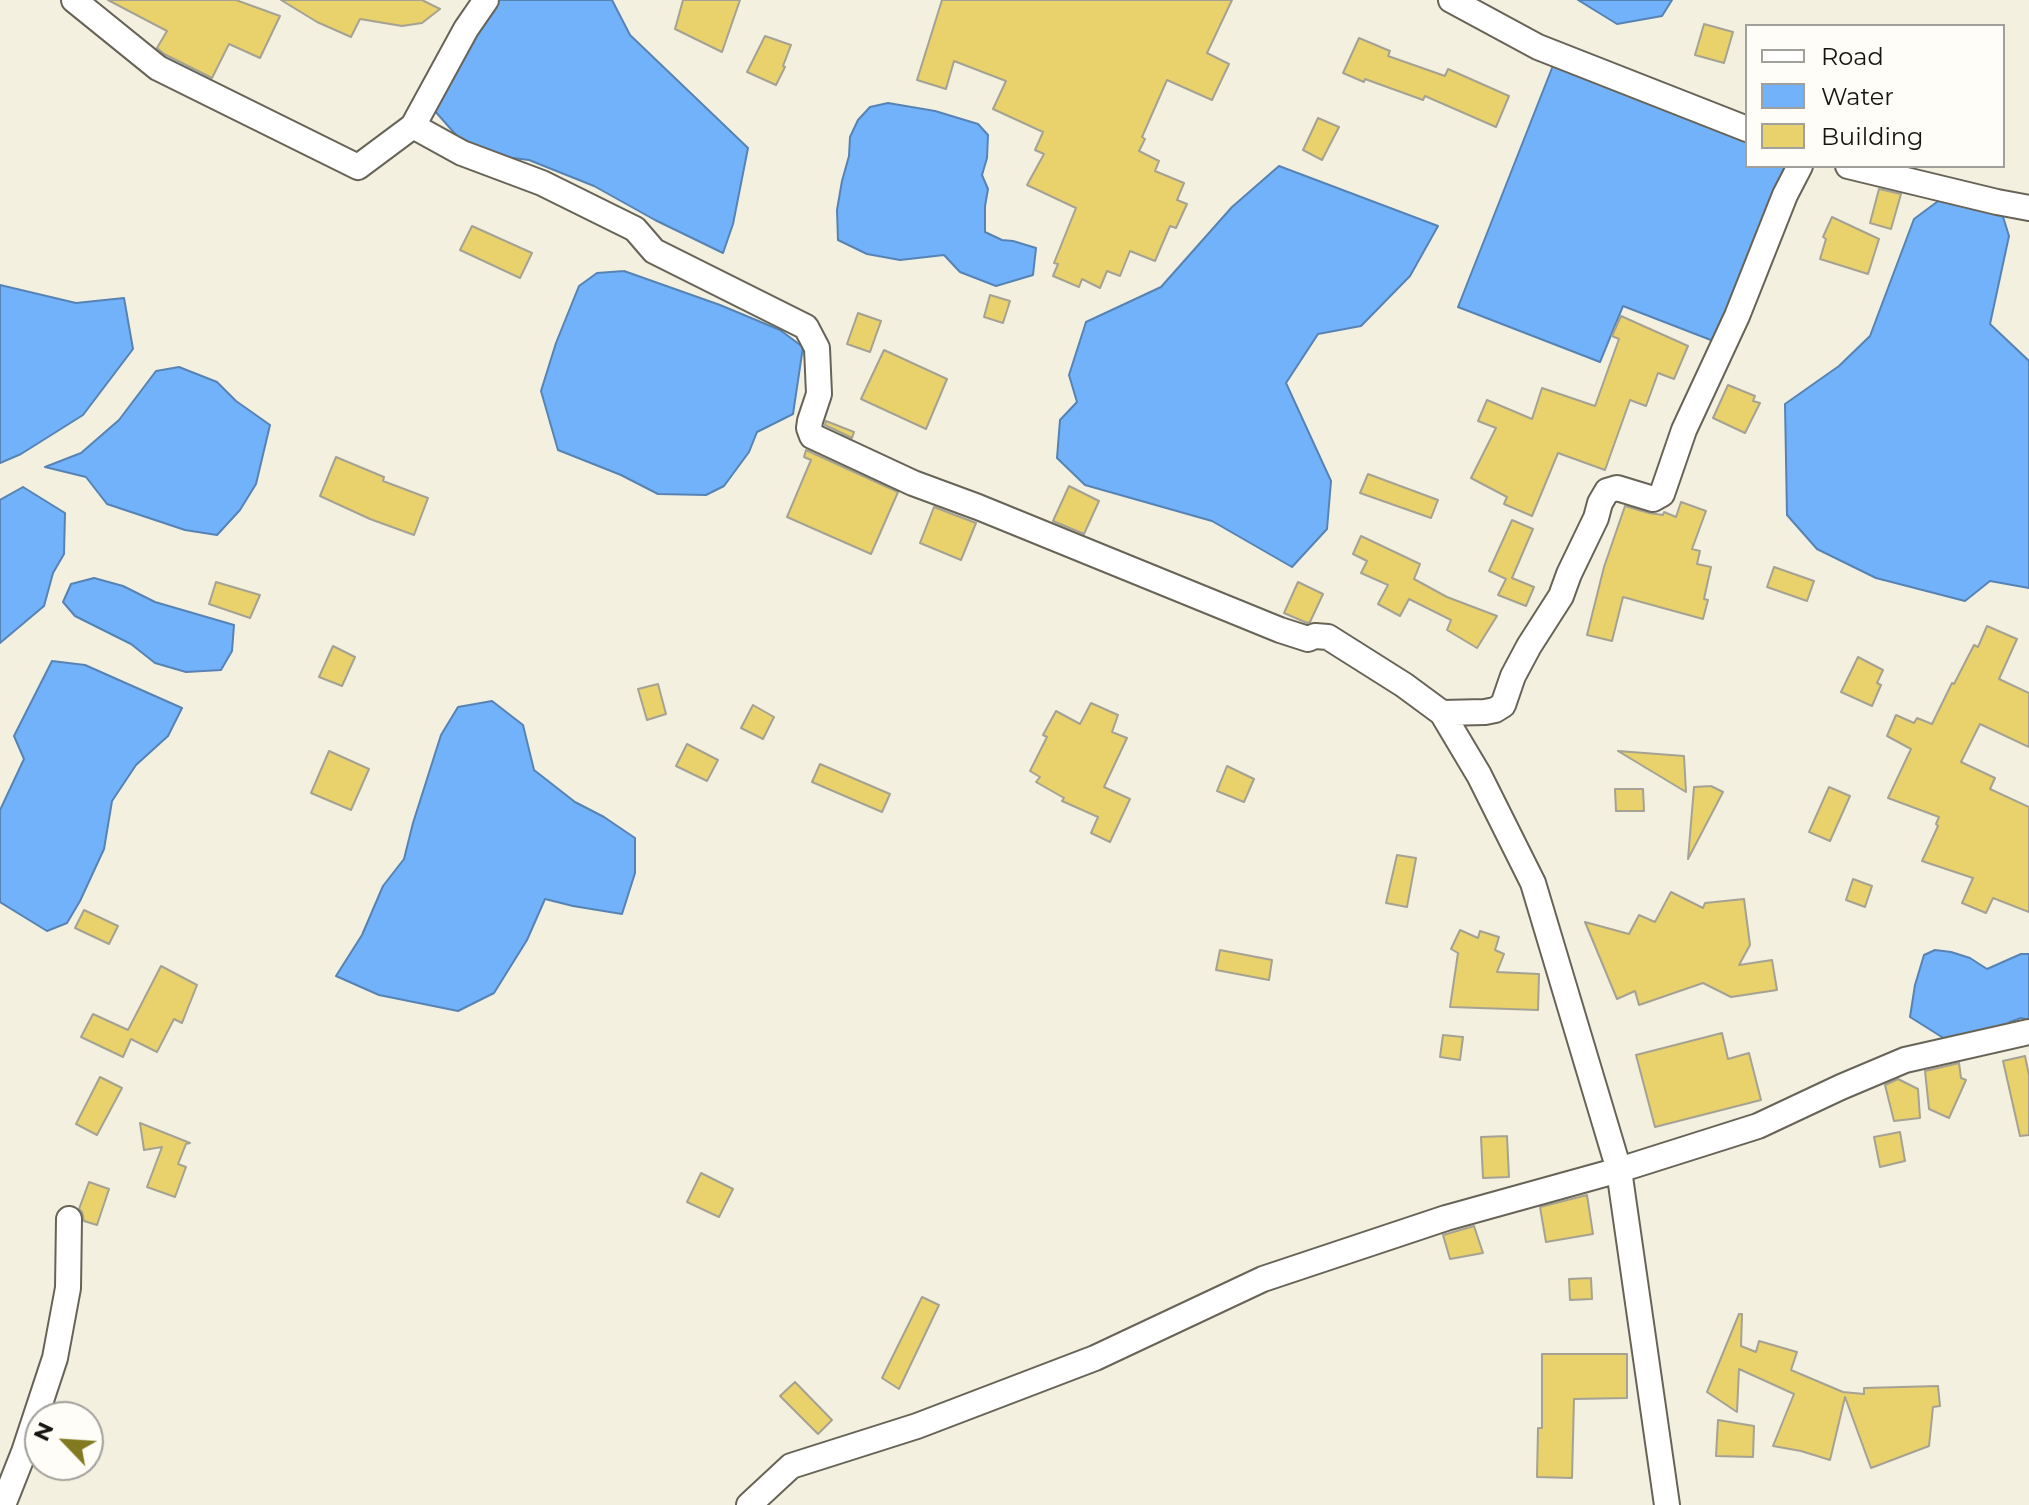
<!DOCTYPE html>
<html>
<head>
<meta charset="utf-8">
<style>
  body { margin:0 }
  #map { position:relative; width:2029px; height:1505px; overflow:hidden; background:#f3f0e0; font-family:Montserrat,sans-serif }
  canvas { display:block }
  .legend { position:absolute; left:1745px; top:24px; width:260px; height:144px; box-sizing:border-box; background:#fefdf7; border:2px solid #a1a09a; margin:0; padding:10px 14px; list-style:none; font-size:24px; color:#16150f }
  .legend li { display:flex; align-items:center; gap:16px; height:40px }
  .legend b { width:40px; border:2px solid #a1a09a }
  .north { position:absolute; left:24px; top:1401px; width:80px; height:80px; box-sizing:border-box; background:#fefdf7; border:2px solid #a1a09a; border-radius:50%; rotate:295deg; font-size:22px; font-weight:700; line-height:32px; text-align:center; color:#16150f }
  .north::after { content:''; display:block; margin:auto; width:28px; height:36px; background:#827a20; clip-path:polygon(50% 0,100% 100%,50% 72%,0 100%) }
</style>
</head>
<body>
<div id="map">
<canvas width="2029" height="1505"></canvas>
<ul class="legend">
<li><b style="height:10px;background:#fff"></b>Road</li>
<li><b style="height:22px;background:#72b2fb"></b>Water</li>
<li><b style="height:22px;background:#e9d16b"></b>Building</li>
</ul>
<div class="north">N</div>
</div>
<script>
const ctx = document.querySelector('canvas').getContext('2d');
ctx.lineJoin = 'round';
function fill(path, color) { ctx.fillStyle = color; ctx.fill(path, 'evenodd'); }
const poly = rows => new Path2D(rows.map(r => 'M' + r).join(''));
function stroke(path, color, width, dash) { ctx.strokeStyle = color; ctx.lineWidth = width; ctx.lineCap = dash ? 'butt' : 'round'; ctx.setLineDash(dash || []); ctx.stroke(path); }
const water = poly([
  [495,0,612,0,630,35,748,148,733,224,723,253,655,220,594,186,529,160,472,153,434,110,495,0],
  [1578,0,1672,0,1662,16,1617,24,1578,0],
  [1554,63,1747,139,1747,166,1785,166,1716,342,1623,306,1600,362,1458,307,1554,63],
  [888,103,935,111,978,124,988,135,987,158,982,175,988,189,985,206,985,232,1002,240,1013,241,1036,248,1033,275,996,286,960,272,944,255,900,260,867,254,838,240,837,210,842,181,849,156,850,137,858,120,870,107,888,103],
  [1279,166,1438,226,1410,276,1361,326,1318,334,1286,383,1331,481,1327,529,1292,567,1212,521,1085,485,1057,458,1060,420,1077,402,1069,375,1086,322,1161,287,1232,207,1279,166],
  [1945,196,2000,207,2009,236,1990,324,2029,361,2029,588,1990,581,1965,601,1876,578,1817,549,1787,515,1785,404,1839,366,1870,336,1914,219,1945,196],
  [624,271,720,305,780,330,803,347,793,414,757,432,749,452,724,486,706,495,658,494,621,475,558,450,541,391,556,343,579,286,597,273,624,271],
  [0,285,76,303,124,298,133,349,83,415,21,454,0,463,0,285],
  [179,367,217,382,236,401,270,425,256,484,240,510,217,535,185,530,107,504,86,477,45,467,81,453,119,420,156,371,179,367],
  [23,487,65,513,64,554,53,573,44,606,0,643,0,500,23,487],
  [94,578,123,586,155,602,234,625,232,651,221,670,186,672,155,663,131,644,75,616,63,602,71,584,94,578],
  [52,661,85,665,182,708,168,736,136,765,112,801,104,849,80,901,67,923,47,931,0,902,0,810,24,759,14,736,52,661],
  [492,701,523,725,534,770,575,802,604,817,635,838,635,873,622,914,573,906,545,899,527,940,494,993,458,1011,379,995,336,976,362,935,383,886,404,859,413,823,441,735,458,707,492,701],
  [1935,950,1951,952,1970,958,1987,969,2021,954,2029,954,2029,1020,2021,1018,2010,1022,1999,1030,1945,1039,1910,1017,1915,985,1924,955,1935,950]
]);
fill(water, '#72b2fb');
stroke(water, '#5683b4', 2);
const building = poly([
  [108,0,236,0,280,16,260,58,229,44,212,78,164,54,157,48,167,31,108,0],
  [281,0,422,0,440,9,422,23,402,26,360,19,351,37,317,22,281,0],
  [683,0,740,0,722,52,675,29,683,0],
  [942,0,1232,0,1207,53,1229,64,1212,100,1167,80,1142,137,1145,139,1139,151,1159,161,1155,171,1184,183,1177,200,1187,204,1176,228,1170,226,1155,261,1130,251,1120,276,1107,271,1100,288,1082,279,1079,287,1053,276,1058,264,1054,263,1076,208,1027,185,1044,154,1035,150,1043,132,993,109,1006,81,954,61,946,89,917,80,942,0],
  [1704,24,1733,32,1724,63,1695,55,1704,24],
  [765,36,791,45,783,66,785,67,776,85,747,72,765,36],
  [1359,38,1390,51,1388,56,1445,76,1448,69,1509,96,1496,127,1425,96,1423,100,1365,79,1364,82,1343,73,1359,38],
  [1318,118,1339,127,1322,160,1303,150,1318,118],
  [1879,189,1901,194,1891,229,1870,223,1879,189],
  [1832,217,1879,239,1868,274,1820,259,1826,239,1823,237,1832,217],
  [472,226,532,253,520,278,460,250,472,226],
  [990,295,1010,301,1003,323,984,317,990,295],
  [858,313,881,321,870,352,847,344,858,313],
  [1621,316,1688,346,1674,379,1658,373,1646,406,1630,400,1605,470,1558,453,1532,516,1504,504,1507,497,1471,478,1496,428,1478,421,1487,400,1532,419,1542,388,1595,406,1619,339,1612,336,1621,316],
  [884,350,947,379,926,429,861,399,884,350],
  [1728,385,1755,396,1753,401,1760,403,1745,433,1713,418,1728,385],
  [826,421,854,432,852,438,825,425,826,421],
  [806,450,898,492,871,554,787,517,811,460,804,457,806,450],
  [336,457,384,477,383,481,428,498,414,535,370,519,320,496,336,457],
  [1368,474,1438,500,1431,518,1360,493,1368,474],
  [1069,486,1099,501,1084,534,1053,521,1069,486],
  [1681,502,1706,511,1692,549,1700,551,1697,564,1711,567,1704,599,1708,600,1703,619,1623,597,1612,641,1587,635,1604,567,1625,506,1649,513,1663,515,1664,512,1676,517,1681,502],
  [934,507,976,523,961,560,920,543,934,507],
  [1512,520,1533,529,1512,578,1534,587,1526,606,1498,595,1506,579,1489,571,1512,520],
  [1361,536,1420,564,1414,579,1447,597,1497,616,1477,648,1447,630,1451,620,1409,599,1400,616,1378,604,1388,585,1361,573,1367,561,1353,554,1361,536],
  [1774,567,1814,581,1807,601,1767,587,1774,567],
  [216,582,260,595,250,618,209,604,216,582],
  [1298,582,1323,594,1310,622,1307,623,1284,613,1298,582],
  [1987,626,2017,639,1999,679,2029,693,2029,747,1980,724,1961,762,1995,778,1990,789,2029,807,2029,912,1993,898,1986,913,1962,903,1973,878,1922,861,1938,826,1936,824,1939,817,1888,798,1911,749,1887,736,1896,715,1914,723,1917,718,1932,724,1952,683,1954,684,1974,645,1978,647,1987,626],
  [333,646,355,657,342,686,319,677,333,646],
  [1858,657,1883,670,1877,683,1881,685,1872,706,1841,692,1858,657],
  [658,684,666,714,647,720,638,689,658,684],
  [1091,703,1118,715,1112,732,1127,738,1104,787,1130,799,1110,842,1091,833,1098,817,1062,801,1064,798,1036,782,1040,777,1030,771,1047,737,1043,735,1056,711,1080,724,1091,703],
  [753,705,774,717,763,739,741,728,753,705],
  [687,744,718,760,707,781,676,766,687,744],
  [329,751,369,769,351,810,311,793,329,751],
  [1618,751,1684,756,1686,792,1618,751],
  [820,764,890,794,882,812,812,782,820,764],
  [1227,766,1254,779,1244,802,1217,791,1227,766],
  [1711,786,1723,792,1688,859,1694,787,1711,786],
  [1829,787,1850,796,1830,841,1809,832,1829,787],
  [1615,789,1643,789,1644,811,1616,811,1615,789],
  [1397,855,1416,858,1407,907,1386,903,1397,855],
  [1853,879,1872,886,1865,907,1846,900,1853,879],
  [1671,892,1703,908,1705,903,1744,899,1750,945,1739,965,1772,960,1777,990,1731,997,1703,983,1639,1005,1635,991,1617,999,1585,922,1629,934,1639,915,1655,922,1671,892],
  [84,910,118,926,109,944,75,928,84,910],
  [1460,930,1478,938,1480,931,1499,937,1495,950,1504,954,1497,972,1539,974,1538,1010,1450,1007,1458,953,1451,949,1460,930],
  [1220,950,1272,960,1269,980,1216,970,1220,950],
  [161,966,197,985,182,1023,174,1019,157,1052,131,1039,123,1057,81,1037,93,1014,128,1030,161,966],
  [1722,1033,1728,1059,1749,1053,1761,1100,1655,1127,1636,1055,1722,1033],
  [1443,1035,1463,1037,1460,1060,1440,1057,1443,1035],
  [2025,1056,2029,1075,2029,1135,2020,1136,2003,1061,2025,1056],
  [1959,1063,1961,1078,1966,1080,1949,1118,1929,1109,1925,1071,1959,1063],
  [100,1077,122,1088,97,1135,76,1124,100,1077],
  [1898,1079,1918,1089,1920,1118,1894,1121,1885,1085,1898,1079],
  [140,1123,190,1143,186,1144,178,1164,186,1167,175,1197,147,1187,162,1147,144,1150,140,1123],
  [1900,1132,1905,1161,1880,1167,1874,1137,1900,1132],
  [1507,1136,1509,1177,1483,1178,1481,1137,1507,1136],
  [701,1173,733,1189,719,1217,687,1202,701,1173],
  [89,1182,109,1189,97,1225,84,1221,82,1212,79,1209,89,1182],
  [1587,1195,1593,1234,1546,1242,1540,1207,1587,1195],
  [1474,1226,1483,1253,1450,1259,1443,1235,1474,1226],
  [1591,1278,1592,1299,1570,1300,1569,1279,1591,1278],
  [922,1297,939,1305,899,1389,882,1378,922,1297],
  [1739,1314,1742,1314,1741,1346,1756,1352,1759,1341,1797,1352,1791,1370,1843,1392,1864,1394,1864,1388,1938,1386,1940,1406,1933,1407,1929,1446,1871,1468,1845,1397,1830,1460,1801,1451,1773,1446,1794,1394,1739,1369,1737,1412,1707,1392,1739,1314],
  [1542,1354,1627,1354,1627,1398,1574,1399,1572,1478,1537,1477,1538,1428,1542,1428,1542,1354],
  [795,1382,832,1420,818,1434,780,1396,795,1382],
  [1718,1420,1754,1426,1753,1457,1716,1456,1718,1420]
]);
fill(building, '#e9d16b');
stroke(building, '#a5a293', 2);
const street = poly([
  [74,0,158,68,358,167,413,126,462,153,542,183,635,229,654,251,806,327,817,348,819,394,810,421,809,428,812,436,913,483,978,507,1280,630,1308,639,1315,636,1328,637,1404,685,1442,713,1479,775,1533,883,1619,1170,1667,1505],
  [1451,0,1538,47,1747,129],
  [413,126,466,29,486,0],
  [1848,166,1997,202,2029,208],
  [1442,713,1485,712,1495,710,1503,705,1513,676,1529,646,1561,596,1569,574,1596,518,1600,503,1607,491,1617,488,1653,499,1662,494,1684,430,1737,316,1785,195,1800,166],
  [3,1505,24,1452,55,1358,68,1288,69,1219],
  [749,1505,791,1466,917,1426,1095,1358,1263,1279,1446,1218,1619,1170,1758,1126,1841,1087,1905,1060,2029,1032]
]);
stroke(street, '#676457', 28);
stroke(street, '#fff', 24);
</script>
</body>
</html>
